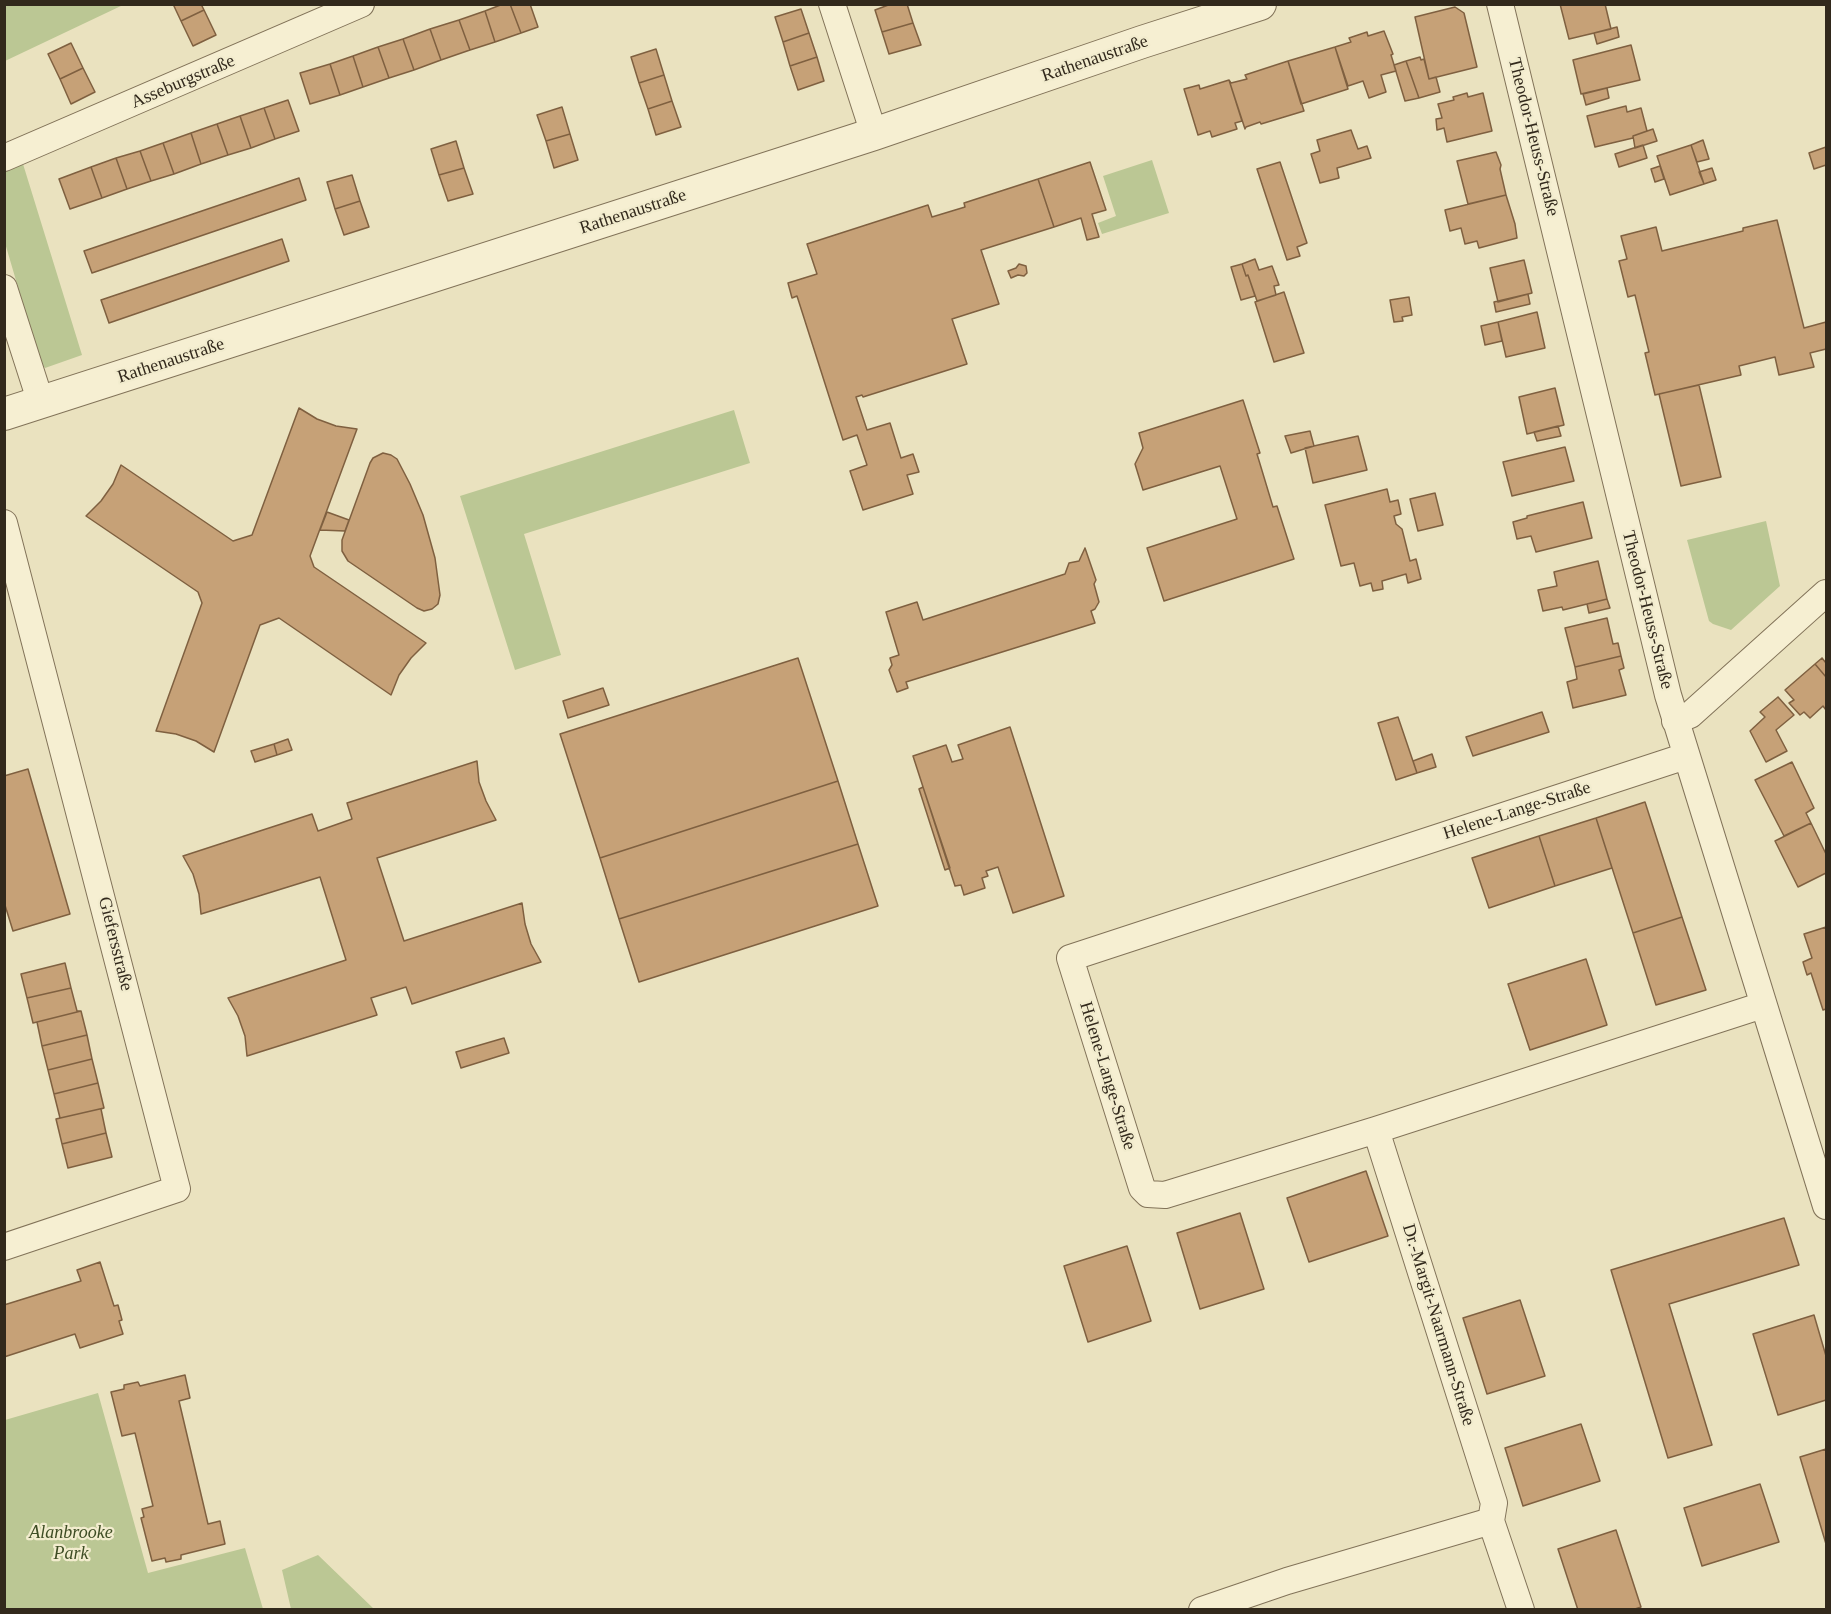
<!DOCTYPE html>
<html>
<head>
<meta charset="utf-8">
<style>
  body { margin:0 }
  #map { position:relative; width:1831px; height:1614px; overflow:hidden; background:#eae2bf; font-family:Georgia,serif }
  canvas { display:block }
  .frame { position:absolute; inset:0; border:6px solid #32291c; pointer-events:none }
</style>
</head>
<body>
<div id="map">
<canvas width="1831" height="1614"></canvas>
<div class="frame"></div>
</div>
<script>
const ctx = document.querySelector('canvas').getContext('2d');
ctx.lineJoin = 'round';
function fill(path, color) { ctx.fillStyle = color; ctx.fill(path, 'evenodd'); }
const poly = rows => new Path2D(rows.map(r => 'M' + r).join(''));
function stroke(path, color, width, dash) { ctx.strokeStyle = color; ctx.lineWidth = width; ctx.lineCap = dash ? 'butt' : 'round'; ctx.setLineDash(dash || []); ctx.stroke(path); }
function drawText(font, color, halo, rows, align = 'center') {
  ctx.font = font + ' Georgia,serif'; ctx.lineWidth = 4.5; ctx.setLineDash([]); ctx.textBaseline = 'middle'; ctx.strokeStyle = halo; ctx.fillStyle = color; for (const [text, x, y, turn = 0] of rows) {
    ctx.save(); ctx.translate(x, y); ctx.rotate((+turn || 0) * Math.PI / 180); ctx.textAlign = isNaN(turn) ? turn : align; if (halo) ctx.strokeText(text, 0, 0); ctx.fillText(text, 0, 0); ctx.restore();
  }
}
fill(poly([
  [5,4,123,4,123,5,5,61],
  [1152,160,1169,213,1102,234,1098,223,1116,216,1103,176],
  [23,164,82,355,45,368,40,362,5,243,4,170],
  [734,410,750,463,524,534,561,655,515,670,460,496],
  [1766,521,1780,586,1731,630,1713,624,1709,621,1687,540],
  [98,1393,148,1573,245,1548,263,1609,5,1609,5,1420],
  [318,1555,374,1609,291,1609,282,1570]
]), '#bbc794');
const building = poly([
  [173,4,201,4,204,10,181,21,173,4],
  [503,4,510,4,521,33,495,42,485,11,503,4],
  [510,4,530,4,538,27,521,33,510,4],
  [891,4,907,4,913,23,882,32,875,10,891,4],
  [1560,4,1605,4,1611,29,1569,39,1560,4],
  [1455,7,1464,13,1477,67,1429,79,1415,17,1455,7],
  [801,9,809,33,783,42,775,17,801,9],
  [204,10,216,35,193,46,181,21,204,10],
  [485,11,495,42,470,50,459,20,485,11],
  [459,20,470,50,441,60,430,29,459,20],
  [913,23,921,45,889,54,882,32,913,23],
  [1617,27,1619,37,1597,44,1594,33,1617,27],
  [430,29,441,60,414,70,403,39,430,29],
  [1384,31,1393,54,1391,55,1396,71,1381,75,1386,92,1369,98,1363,81,1348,86,1335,47,1351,42,1349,38,1367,32,1368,36,1384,31],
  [809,33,817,57,790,66,783,42,809,33],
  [403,39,414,70,389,78,378,47,403,39],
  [71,43,83,68,60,79,48,54,71,43],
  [1631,45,1640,80,1581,94,1573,60,1631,45],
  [378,47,389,78,363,87,353,56,378,47],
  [1335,47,1348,89,1301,104,1288,61,1335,47],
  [656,49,664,75,639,83,631,57,656,49],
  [353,56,363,87,340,95,330,64,353,56],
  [817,57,824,81,798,90,790,66,817,57],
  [1420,57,1421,60,1424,59,1429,79,1436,77,1440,92,1419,98,1406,61,1420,57],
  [1288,61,1304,111,1261,124,1260,122,1246,127,1245,129,1229,80,1231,83,1247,79,1245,75,1288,61],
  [1406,61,1419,98,1405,101,1394,65,1406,61],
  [330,64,340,95,310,104,300,73,330,64],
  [83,68,95,92,71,104,60,79,83,68],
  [664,75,672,101,648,109,639,83,664,75],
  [1229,80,1242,121,1235,123,1237,129,1212,137,1210,131,1198,135,1184,89,1199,85,1200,89,1229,80],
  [1607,88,1609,98,1586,105,1583,94,1607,88],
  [1467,93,1468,97,1483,93,1492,131,1447,142,1444,128,1437,130,1436,119,1442,118,1438,104,1454,100,1453,97,1467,93],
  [288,100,299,131,275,139,264,108,288,100],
  [672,101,681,127,656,135,648,109,672,101],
  [1626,106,1627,112,1641,108,1647,131,1633,136,1633,138,1595,147,1587,116,1626,106],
  [562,107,570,134,546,141,537,115,562,107],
  [264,108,275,139,251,148,240,116,264,108],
  [240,116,251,148,228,155,217,124,240,116],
  [217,124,228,155,201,164,191,133,217,124],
  [1653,129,1657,141,1635,148,1633,136,1653,129],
  [1351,130,1358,149,1367,146,1371,158,1337,168,1339,178,1320,183,1311,154,1320,151,1317,140,1351,130],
  [191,133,201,164,174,174,163,143,191,133],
  [570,134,578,160,554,168,546,141,570,134],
  [1703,140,1709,159,1697,162,1691,145,1703,140],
  [456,141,464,168,439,175,431,149,456,141],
  [163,143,174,174,151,181,140,151,163,143],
  [1643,145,1647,158,1619,167,1615,154,1643,145],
  [1691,145,1704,184,1670,195,1657,156,1691,145],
  [1826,147,1826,165,1814,169,1809,153,1826,147],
  [140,151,151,181,127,189,116,158,140,151],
  [1496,152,1501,165,1500,169,1506,195,1468,204,1457,161,1496,152],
  [116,158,127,189,102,198,91,167,116,158],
  [1090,162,1106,210,1092,214,1099,237,1087,240,1081,218,1054,227,1038,179,1090,162],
  [1280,162,1307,243,1297,247,1300,256,1287,260,1257,169,1280,162],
  [1660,166,1664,179,1655,182,1651,169,1660,166],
  [91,167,102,198,70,209,59,179,91,167],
  [464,168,473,194,448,201,439,175,464,168],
  [1712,168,1716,180,1704,184,1699,172,1712,168],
  [352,175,360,201,335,209,327,182,352,175],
  [299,178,306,200,92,273,84,251,299,178],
  [1038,179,1054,227,981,250,999,304,952,319,967,364,863,397,862,395,856,397,867,430,890,423,901,458,913,454,919,472,907,475,913,494,863,510,850,471,867,465,857,435,843,440,797,296,792,298,788,283,817,274,807,244,928,205,932,217,965,207,964,203,1038,179],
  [1506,195,1515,224,1517,238,1479,248,1477,241,1465,244,1461,228,1450,231,1445,210,1506,195],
  [360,201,369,227,344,235,335,209,360,201],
  [1777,220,1804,328,1826,322,1826,349,1810,353,1814,367,1779,375,1775,357,1739,366,1741,375,1655,395,1645,353,1649,352,1635,295,1628,297,1619,261,1627,259,1621,236,1656,227,1662,251,1743,231,1743,228,1777,220],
  [282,239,289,261,109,323,101,300,282,239],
  [1255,259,1259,270,1272,266,1279,285,1274,286,1276,295,1257,301,1248,275,1246,276,1242,264,1255,259],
  [1524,260,1532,293,1498,302,1490,268,1524,260],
  [1019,264,1026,266,1027,273,1024,276,1018,275,1011,278,1008,271,1016,268,1019,264],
  [1242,264,1246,276,1248,275,1255,296,1241,300,1231,267,1242,264],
  [1284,292,1304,353,1274,362,1255,302,1284,292],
  [1528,294,1530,304,1496,312,1494,302,1528,294],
  [1409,297,1412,315,1402,317,1403,321,1394,322,1390,300,1409,297],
  [1537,312,1545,348,1506,357,1498,322,1537,312],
  [1498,322,1502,341,1485,345,1481,326,1498,322],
  [1699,385,1721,477,1681,486,1659,394,1699,385],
  [1555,388,1564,425,1527,434,1519,397,1555,388],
  [1243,400,1260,453,1257,454,1273,507,1277,506,1294,559,1164,601,1147,548,1237,519,1220,466,1143,490,1135,464,1143,448,1139,433,1243,400],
  [299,408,317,419,336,426,357,429,310,556,314,567,426,643,411,658,399,675,391,695,279,618,260,625,214,752,196,741,176,734,156,731,202,603,198,592,86,516,101,501,113,484,121,465,233,541,252,535,299,408],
  [1558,426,1561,436,1537,441,1534,432,1558,426],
  [1310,431,1314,446,1291,453,1285,436,1310,431],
  [1358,436,1367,470,1313,483,1305,448,1358,436],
  [1565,447,1574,481,1512,496,1503,462,1565,447],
  [383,453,391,455,397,459,410,484,423,515,435,558,440,595,438,604,432,609,424,611,417,608,348,561,342,551,342,540,370,463,373,458,383,453],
  [1387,489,1390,502,1398,500,1401,514,1394,516,1396,524,1402,529,1410,561,1416,559,1421,579,1408,583,1406,574,1382,581,1383,589,1373,591,1371,583,1360,586,1354,563,1341,566,1325,505,1387,489],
  [1435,493,1443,525,1418,531,1410,499,1435,493],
  [1583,502,1592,538,1536,552,1531,536,1517,539,1513,522,1527,518,1527,516,1583,502],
  [327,512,349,520,345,531,320,530,327,512],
  [1085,548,1096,580,1094,584,1099,602,1095,609,1091,611,1095,623,906,682,908,688,897,692,889,670,892,665,890,658,899,655,886,612,917,602,923,620,1065,574,1069,563,1079,561,1085,548],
  [1598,561,1607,599,1563,610,1562,607,1543,611,1538,590,1557,586,1554,572,1598,561],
  [1607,599,1610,608,1589,613,1587,604,1607,599],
  [1607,618,1613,644,1618,643,1621,656,1575,667,1565,628,1607,618],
  [1621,656,1624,668,1619,670,1626,695,1573,708,1567,682,1577,679,1575,667,1621,656],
  [798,658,838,781,600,858,560,734,798,658],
  [1822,658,1826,663,1826,677,1815,664,1822,658],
  [1815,664,1826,677,1826,710,1823,706,1810,718,1804,712,1800,715,1789,703,1794,700,1785,690,1815,664],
  [603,688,609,705,568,718,563,701,603,688],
  [1778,697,1794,715,1776,730,1787,751,1766,762,1750,731,1765,717,1760,712,1778,697],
  [1542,712,1549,732,1473,756,1466,737,1542,712],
  [1398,717,1417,773,1396,780,1378,723,1398,717],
  [1010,727,1064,896,1013,913,998,867,986,871,988,876,982,878,985,888,964,895,961,885,955,886,913,756,946,745,952,762,963,759,958,745,1010,727],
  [288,739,292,750,277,755,274,744,288,739],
  [274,744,277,755,255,762,251,751,274,744],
  [1432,754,1436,767,1417,773,1413,761,1432,754],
  [477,761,479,782,486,801,496,820,377,858,404,941,522,903,525,924,531,944,541,962,412,1004,406,987,371,998,377,1015,247,1056,245,1036,238,1016,228,998,346,960,320,877,201,914,199,894,193,874,183,856,312,814,318,831,352,819,347,803,477,761],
  [1792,762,1814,808,1806,813,1811,823,1784,836,1755,780,1792,762],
  [28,769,70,914,13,931,4,902,4,776,28,769],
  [838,781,858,844,619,919,600,858,838,781],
  [923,787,950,868,945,870,919,789,923,787],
  [1645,802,1682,917,1633,933,1596,818,1645,802],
  [1596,818,1612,868,1555,886,1539,836,1596,818],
  [1811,823,1826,854,1826,873,1798,887,1775,841,1811,823],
  [1539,836,1555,886,1489,908,1472,858,1539,836],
  [858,844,878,906,639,982,619,919,858,844],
  [1682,917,1706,990,1656,1005,1633,933,1682,917],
  [1826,927,1826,1009,1823,1010,1811,973,1807,975,1803,962,1812,958,1804,934,1826,927],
  [1586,959,1607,1025,1530,1050,1508,984,1586,959],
  [65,963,71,988,27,998,21,974,65,963],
  [71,988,77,1011,81,1011,33,1023,27,998,71,988],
  [81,1011,87,1035,42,1046,37,1022,33,1023,81,1011],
  [87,1035,92,1059,48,1070,42,1046,87,1035],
  [504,1038,509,1053,461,1068,456,1052,504,1038],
  [92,1059,98,1083,54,1094,48,1070,92,1059],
  [98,1083,104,1108,56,1119,60,1118,54,1094,98,1083],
  [104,1108,101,1109,106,1133,62,1144,56,1119,104,1108],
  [106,1133,112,1157,68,1168,62,1144,106,1133],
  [1366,1171,1388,1236,1309,1262,1287,1198,1366,1171],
  [1240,1213,1264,1289,1200,1309,1177,1233,1240,1213],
  [1784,1218,1799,1265,1669,1304,1712,1445,1668,1458,1611,1270,1784,1218],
  [1127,1246,1151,1321,1088,1342,1064,1266,1127,1246],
  [100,1262,114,1306,118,1305,122,1320,119,1321,123,1334,80,1348,75,1334,4,1357,4,1305,81,1281,77,1270,100,1262],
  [1520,1300,1545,1376,1487,1394,1463,1318,1520,1300],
  [1814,1315,1826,1356,1826,1400,1778,1415,1753,1334,1814,1315],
  [185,1375,190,1398,179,1401,208,1524,220,1521,225,1544,181,1555,181,1559,166,1562,165,1558,152,1561,141,1518,144,1517,142,1509,153,1506,135,1433,122,1436,111,1392,124,1389,124,1385,138,1382,140,1386,185,1375],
  [1581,1424,1600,1481,1523,1506,1505,1448,1581,1424],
  [1826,1449,1826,1544,1800,1457,1826,1449],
  [1760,1484,1779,1542,1702,1566,1684,1508,1760,1484],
  [1616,1530,1641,1607,1632,1610,1578,1610,1558,1549,1616,1530]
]);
fill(building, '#c6a177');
stroke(building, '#7f6040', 1.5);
const minor = poly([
  [832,4,874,134],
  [1500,4,1668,695,1826,1206],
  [4,158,361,4],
  [4,288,41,403],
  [4,523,177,1189,4,1247],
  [1675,721,1690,715,1826,593],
  [1686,756,1070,958,1142,1188,1148,1194,1165,1195,1376,1130,1763,1005],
  [1376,1130,1494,1503,1491,1521,1521,1610],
  [1202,1610,1287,1581,1491,1521]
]);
const tertiary = poly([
  [4,414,874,134,1142,42,1260,4]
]);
stroke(minor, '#827359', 28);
stroke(tertiary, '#827359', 34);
stroke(minor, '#f6efd2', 26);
stroke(tertiary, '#f6efd2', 32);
drawText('18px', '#32291c', '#f2ecce', [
  ["Rathenaustraße",1095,59,-19],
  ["Asseburgstraße",183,82,-23],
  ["Theodor-Heuss-Straße",1533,137,76],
  ["Rathenaustraße",633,212,-18],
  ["Rathenaustraße",171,361,-18],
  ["Theodor-Heuss-Straße",1647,610,76],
  ["Helene-Lange-Straße",1517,811,-18],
  ["Giefersstraße",115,944,76],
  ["Helene-Lange-Straße",1107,1076,73],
  ["Dr.-Margit-Naarmann-Straße",1438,1325,73]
]);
drawText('italic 18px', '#3e4d24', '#f2ecce', [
  ["Alanbrooke",71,1533],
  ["Park",71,1554]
]);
</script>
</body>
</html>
